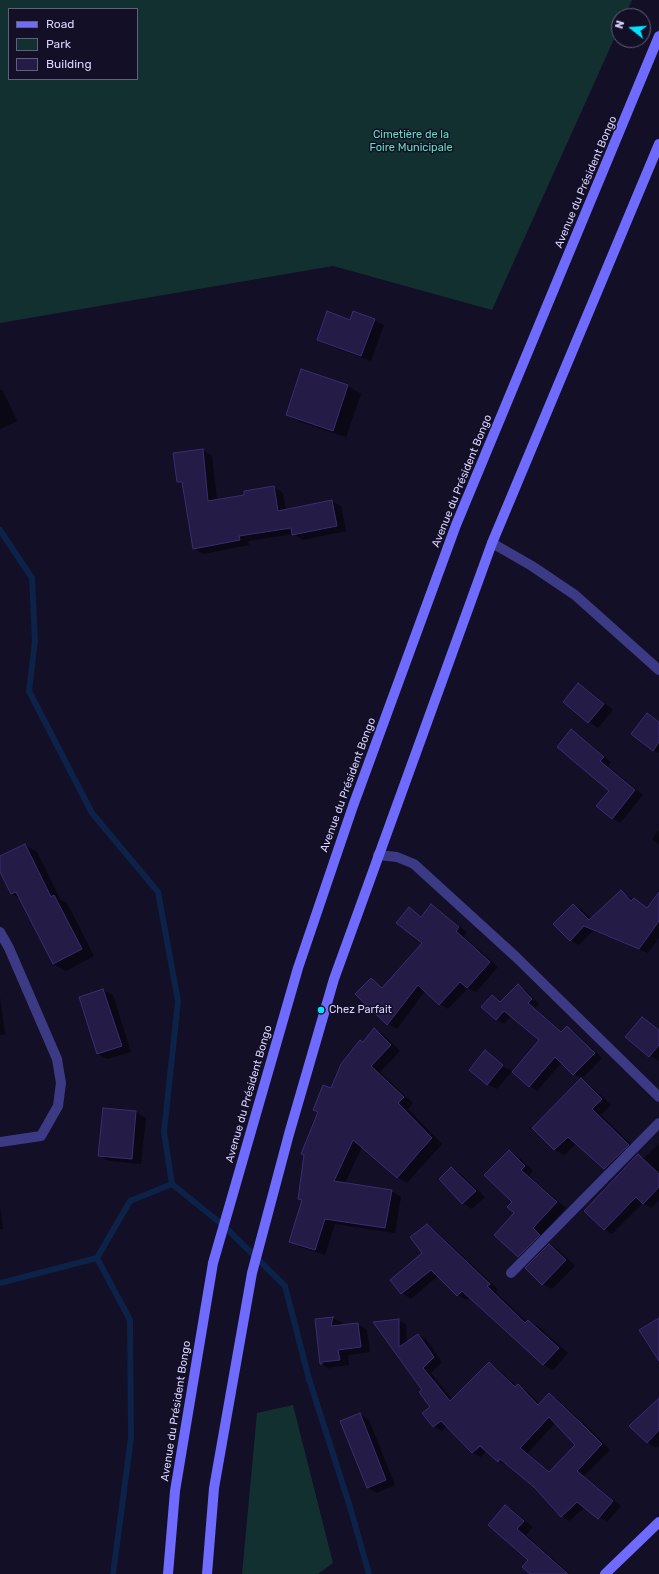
<!DOCTYPE html>
<html>
<head>
<meta charset="utf-8">
<style>
  body { margin:0 }
  #map { position:relative; width:659px; height:1574px; overflow:hidden; background:#130f26; font-family:Rubik,sans-serif }
  canvas { display:block }
  .legend { position:absolute; left:8px; top:8px; width:130px; height:72px; box-sizing:border-box; background:#130f26; border:1px solid #625e7d; margin:0; padding:5px 7px; list-style:none; font-size:12px; color:#d9d4ff }
  .legend li { display:flex; align-items:center; gap:8px; height:20px }
  .legend b { width:20px; border:1px solid #625e7d }
  .north { position:absolute; left:611px; top:8px; width:40px; height:40px; box-sizing:border-box; background:#130f26; border:1px solid #625e7d; border-radius:50%; rotate:287deg; font-size:11px; font-weight:700; line-height:16px; text-align:center; color:#d9d4ff }
  .north::after { content:''; display:block; margin:auto; width:14px; height:18px; background:#00e5ff; clip-path:polygon(50% 0,100% 100%,50% 72%,0 100%) }
</style>
</head>
<body>
<div id="map">
<canvas width="659" height="1574"></canvas>
<ul class="legend">
<li><b style="height:5px;background:#6f6bff"></b>Road</li>
<li><b style="height:11px;background:#12302f"></b>Park</li>
<li><b style="height:11px;background:#241b47"></b>Building</li>
</ul>
<div class="north">N</div>
</div>
<script>
const ctx = document.querySelector('canvas').getContext('2d');
ctx.lineJoin = 'round';
function fill(path, color) { ctx.fillStyle = color; ctx.fill(path, 'evenodd'); }
const poly = rows => new Path2D(rows.map(r => 'M' + r).join(''));
function stroke(path, color, width, dash) { ctx.strokeStyle = color; ctx.lineWidth = width; ctx.lineCap = dash ? 'butt' : 'round'; ctx.setLineDash(dash || []); ctx.stroke(path); }
function drawText(font, color, halo, rows, align = 'center') {
  ctx.font = font + ' Rubik,sans-serif'; ctx.lineWidth = 3; ctx.setLineDash([]); ctx.textBaseline = 'middle'; ctx.strokeStyle = halo; ctx.fillStyle = color; for (const [text, x, y, turn = 0] of rows) {
    ctx.save(); ctx.translate(x, y); ctx.rotate((+turn || 0) * Math.PI / 180); ctx.textAlign = isNaN(turn) ? turn : align; if (halo) ctx.strokeText(text, 0, 0); ctx.fillText(text, 0, 0); ctx.restore();
  }
}
fill(poly([
  [0,0,632,0,625,16,619,16,619,28,492,310,333,266,0,323],
  [9,9,137,9,137,79,9,79],
  [293,1405,333,1563,318,1574,242,1574,257,1413]
]), '#12302f');
fill(poly([
  [374,320,384,325,371,361,327,345,318,340,351,321],
  [302,370,348,386,361,394,346,437,300,422,287,414],
  [0,389,3,391,17,421,0,429],
  [203,450,212,456,217,500,246,495,274,487,283,493,286,510,331,501,341,506,346,531,303,540,293,534,248,541,249,545,203,554,194,548,183,485,178,482],
  [578,684,588,690,613,710,598,728,589,722,564,702],
  [648,714,659,721,659,753,653,750],
  [571,731,579,735,611,762,608,766,643,795,620,823,612,818,610,791],
  [659,830,659,845,652,839],
  [25,845,37,852,60,899,67,903,94,956,66,971,54,964,21,899,12,894,0,869,0,858],
  [621,892,648,908,659,898,659,938,648,953,593,931,579,945,570,940,573,905,582,910,591,919],
  [431,906,440,911,467,932,464,936,498,967,476,992,468,988,448,1009,440,1004,425,991,397,1029,388,1024,357,994,371,979,384,988,423,943,409,908,422,917],
  [518,986,526,990,539,1004,535,1008,562,1032,567,1027,575,1032,602,1058,581,1080,590,1085,611,1105,601,1115,637,1150,615,1174,605,1168,577,1143,564,1155,555,1150,533,1128,582,1079,574,1074,562,1062,537,1091,530,1086,540,1040,511,1016,504,1024,496,1019,493,996,502,1002],
  [103,990,113,995,131,1052,107,1059,98,1054,80,997],
  [0,997,5,1034,0,1035],
  [643,1018,659,1029,659,1061,650,1056,627,1037],
  [374,1029,384,1035,400,1051,380,1072,413,1103,408,1109,442,1144,407,1183,397,1177,362,1147,345,1183,391,1191,401,1197,395,1233,335,1224,325,1255,300,1247,290,1241,303,1201,299,1199,319,1113,314,1110,332,1090],
  [485,1052,503,1064,499,1062,498,1064,512,1071,497,1089,488,1084],
  [103,1109,136,1112,146,1118,141,1164,109,1161,99,1156],
  [659,1143,659,1200,652,1208,643,1203,612,1234,604,1229,638,1155,644,1158],
  [509,1151,519,1157,533,1171,529,1176,566,1208,542,1234,528,1262,518,1256],
  [451,1168,461,1174,485,1197,472,1209,463,1203,440,1179],
  [0,1206,3,1229,0,1229],
  [427,1225,436,1231,498,1289,496,1292,527,1322,528,1321,538,1326,568,1353,553,1370,544,1365,470,1297,467,1300,458,1295,438,1276,411,1299,402,1293,423,1253],
  [549,1245,559,1250,575,1266,552,1289,543,1284],
  [333,1318,343,1323,342,1326,358,1324,367,1330,370,1352,348,1355,349,1365,332,1367,331,1369,321,1364,316,1320],
  [398,1320,406,1324,407,1343,418,1335,426,1339,442,1362,431,1373,453,1400,489,1363,497,1368,517,1387,518,1385,526,1390,540,1404,549,1394,557,1399,590,1429,610,1450,584,1476,621,1506,607,1522,585,1507,569,1521,562,1516,534,1486,507,1464,506,1465,498,1461,487,1451,481,1457,473,1453,447,1426,442,1431,434,1426,424,1414,432,1407,423,1390,375,1322],
  [556,1422,576,1445,550,1472,527,1454],
  [659,1400,659,1446,657,1448,648,1443,630,1426],
  [360,1414,369,1420,395,1485,377,1493,367,1487],
  [505,1506,515,1512,533,1527,526,1535,569,1573,568,1574,532,1574,529,1560]
]), '#0007');
stroke(poly([
  [0,530,32,578,35,641,29,691,92,813,158,892,178,1001,164,1132,172,1184,224,1226,285,1286,309,1379,350,1507,369,1574],
  [97,1258,130,1320,131,1438,113,1574],
  [0,1283,97,1258,130,1201,172,1184]
]), '#0c2248', 6);
const building = poly([
  [327,311,350,320,353,311,375,319,361,356,317,340,327,311],
  [301,369,348,385,333,431,286,415,301,369],
  [203,449,208,501,244,495,244,491,274,486,278,511,332,500,337,526,292,535,291,528,239,536,240,540,193,549,182,482,177,482,173,453,203,449],
  [578,683,604,704,588,723,563,702,578,683],
  [647,713,659,722,659,742,653,751,631,734,647,713],
  [571,729,604,757,600,761,635,790,612,819,596,806,609,791,557,747,571,729],
  [25,844,51,897,54,895,82,949,53,964,16,892,11,894,0,872,0,856,25,844],
  [621,890,631,901,634,898,647,908,659,892,659,921,639,949,584,926,570,941,553,924,573,904,589,920,621,890],
  [431,904,459,927,456,931,490,962,467,988,460,982,439,1005,418,985,387,1025,355,994,371,978,382,988,422,943,396,923,409,907,421,917,431,904],
  [518,984,532,999,528,1003,561,1032,567,1026,595,1053,573,1075,555,1057,529,1087,512,1072,539,1040,504,1011,496,1020,481,1007,492,995,500,1002,518,984],
  [103,989,122,1046,97,1054,79,997,103,989],
  [642,1017,659,1030,659,1045,649,1057,625,1037,642,1017],
  [374,1028,391,1045,371,1066,404,1097,398,1103,432,1138,421,1150,397,1178,353,1140,334,1181,392,1190,385,1228,325,1219,315,1250,289,1242,302,1200,298,1199,304,1155,301,1154,318,1112,313,1110,323,1085,331,1088,341,1064,360,1040,363,1042,374,1028],
  [485,1050,503,1065,487,1085,469,1070,485,1050],
  [581,1078,602,1099,592,1109,629,1145,604,1169,568,1137,554,1150,532,1128,581,1078],
  [103,1108,136,1111,132,1159,98,1156,103,1108],
  [509,1150,525,1166,521,1170,557,1202,533,1228,540,1235,518,1257,494,1235,514,1213,507,1207,512,1202,484,1175,509,1150],
  [638,1154,659,1174,659,1187,643,1204,636,1197,604,1230,584,1211,638,1154],
  [451,1167,476,1191,462,1204,439,1179,451,1167],
  [427,1224,490,1284,487,1286,525,1323,528,1320,559,1348,543,1365,462,1291,457,1296,431,1270,401,1294,390,1280,422,1253,410,1237,427,1224],
  [549,1244,566,1260,542,1285,525,1268,549,1244],
  [333,1317,331,1326,358,1323,361,1347,338,1350,340,1360,322,1362,322,1364,320,1364,315,1319,333,1317],
  [659,1318,659,1361,639,1330,659,1318],
  [399,1319,399,1347,418,1334,434,1357,423,1368,450,1401,489,1362,515,1387,518,1384,538,1405,549,1393,582,1424,602,1444,577,1471,613,1501,598,1519,577,1502,561,1517,534,1487,500,1459,498,1462,480,1446,472,1453,441,1421,433,1427,422,1413,430,1407,419,1392,422,1390,373,1322,399,1319],
  [549,1417,575,1445,549,1472,520,1448,549,1417],
  [659,1398,659,1430,647,1443,629,1426,659,1398],
  [360,1413,386,1480,367,1488,340,1421,360,1413],
  [505,1505,524,1521,517,1529,568,1574,530,1574,522,1567,528,1560,488,1525,505,1505]
]);
fill(building, '#241b47');
stroke(building, '#3b2d73', 1);
stroke(poly([
  [492,543,532,566,575,595,659,670],
  [378,855,397,857,414,864,516,957,659,1097],
  [0,932,9,948,57,1059,61,1083,58,1106,41,1136,0,1142],
  [511,1273,659,1123]
]), '#3d3a85', 10);
stroke(poly([
  [168,1574,175,1491,213,1263,298,968,353,806,456,525,659,36],
  [207,1574,214,1488,252,1273,289,1134,334,979,492,543,659,144],
  [605,1574,659,1522]
]), '#6f6bff', 10);
for (const [x, y, r, color] of [
  [321,1010,4,"#00e5ff"]
]) { const dot = new Path2D(); dot.arc(x, y, r, 0, 2 * Math.PI); ctx.fillStyle = color; ctx.fill(dot); stroke(dot, '#130f26', 1.5); }
drawText('11px', '#5fe0c0', '#130f26', [
  ["Cimetière de la",411,135],
  ["Foire Municipale",411,148]
]);
drawText('11px', '#d9d4ff', '#130f26', [
  ["Avenue du Président Bongo",586,182,-67],
  ["Avenue du Président Bongo",462,481,-68],
  ["Avenue du Président Bongo",348,785,-70],
  ["Avenue du Président Bongo",249,1094,-74],
  ["Avenue du Président Bongo",176,1411,-81]
]);
drawText('11px', '#d9d4ff', '#130f26', [
  ["Chez Parfait",329,1010]
], 'left');
</script>
</body>
</html>
